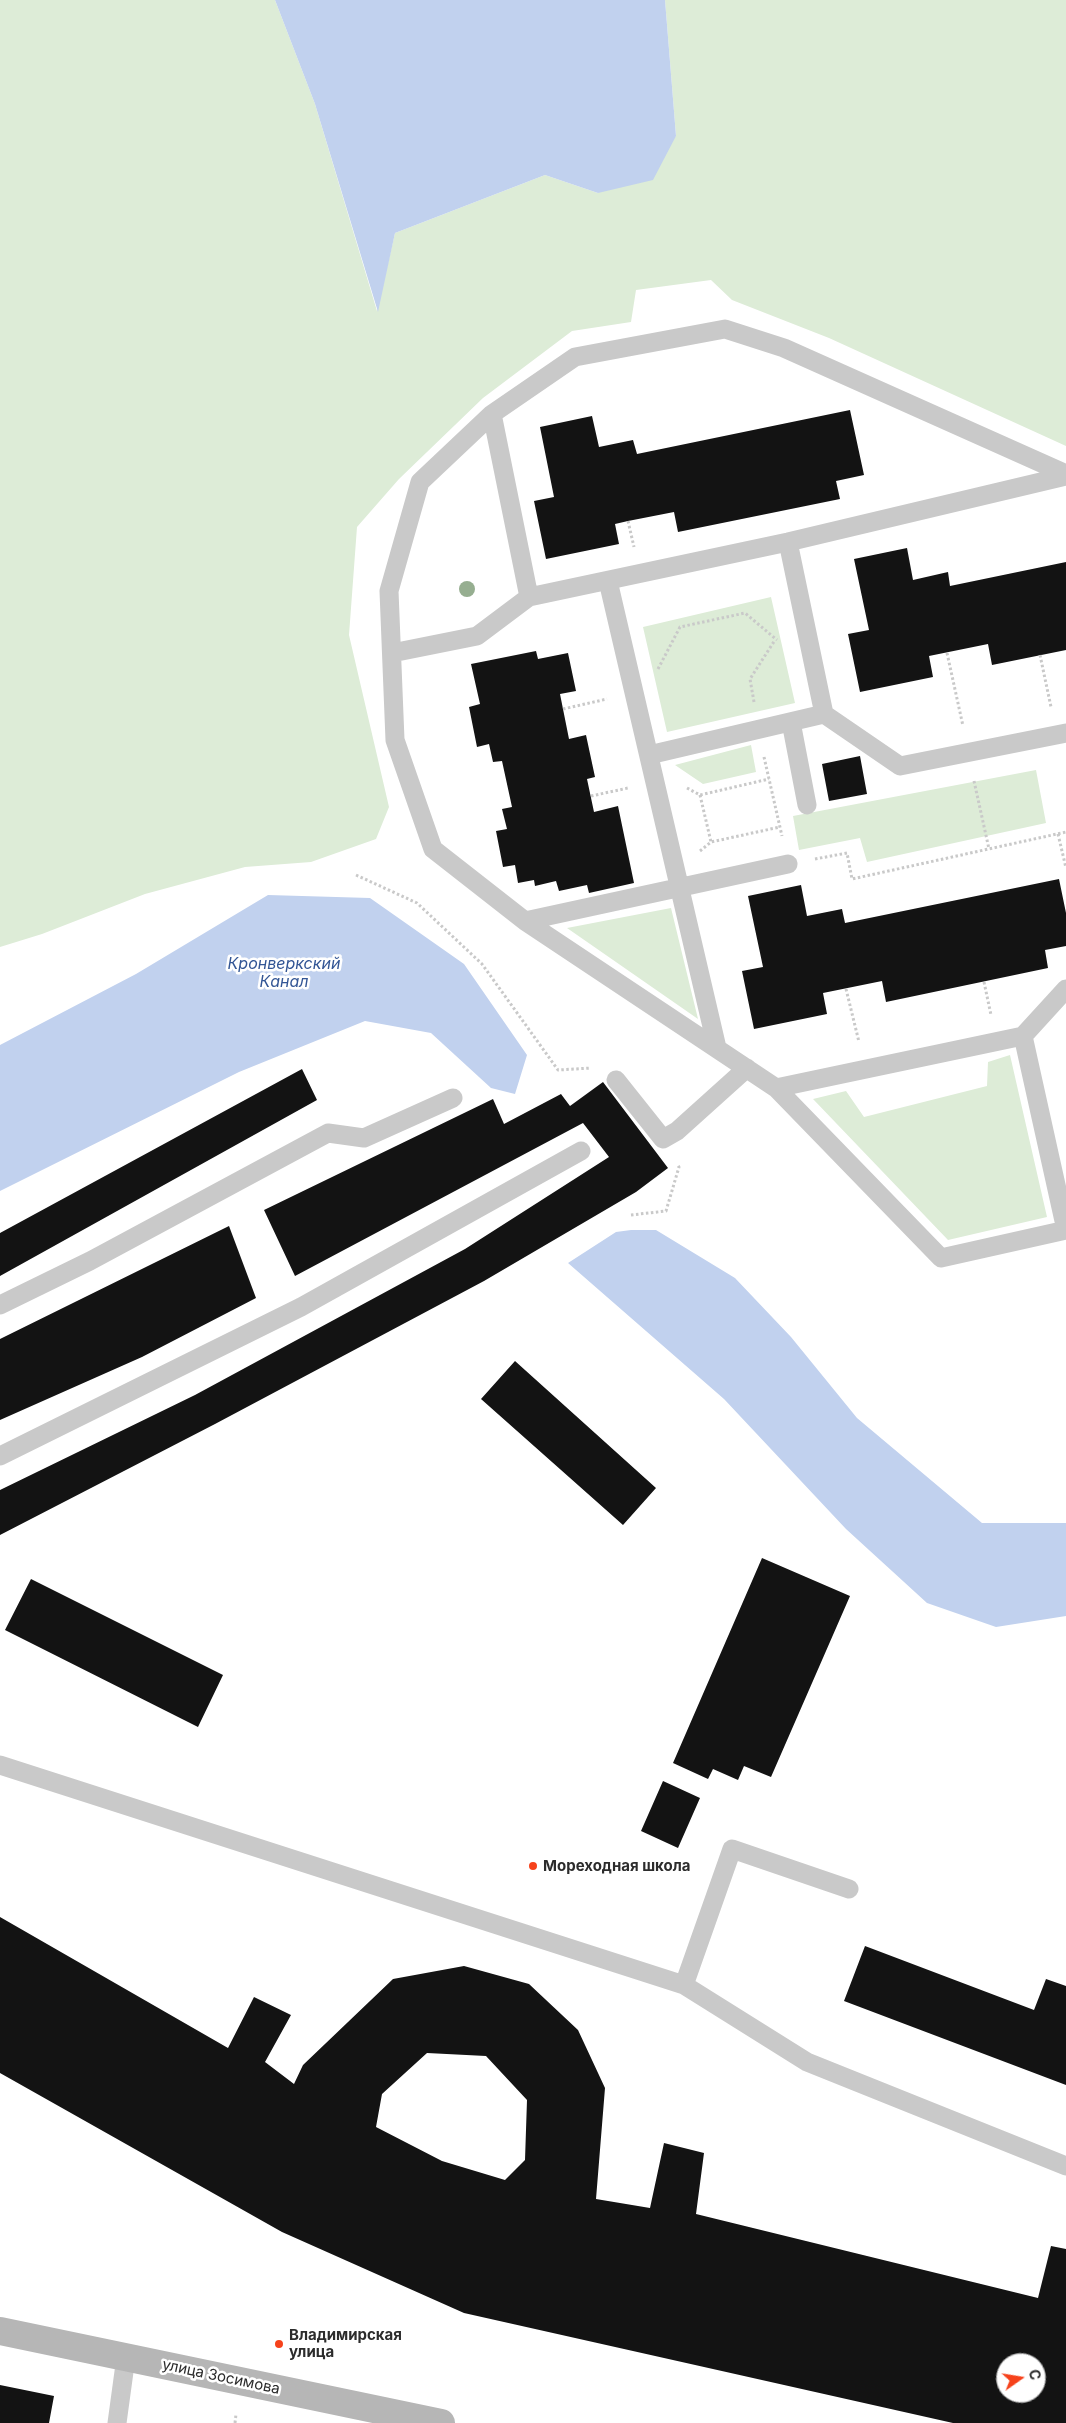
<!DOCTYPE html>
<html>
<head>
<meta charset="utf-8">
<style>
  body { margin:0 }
  #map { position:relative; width:1066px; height:2423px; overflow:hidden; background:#fff; font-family:Inter,sans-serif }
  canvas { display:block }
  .north { position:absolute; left:996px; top:2353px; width:50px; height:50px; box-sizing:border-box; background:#fff; border:1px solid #ababab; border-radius:50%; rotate:77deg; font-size:14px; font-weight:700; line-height:20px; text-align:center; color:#2c2c2c }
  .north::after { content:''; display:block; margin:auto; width:18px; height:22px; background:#f6421b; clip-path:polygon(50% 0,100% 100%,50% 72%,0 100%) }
</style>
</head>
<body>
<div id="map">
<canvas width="1066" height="2423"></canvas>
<div class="north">С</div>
</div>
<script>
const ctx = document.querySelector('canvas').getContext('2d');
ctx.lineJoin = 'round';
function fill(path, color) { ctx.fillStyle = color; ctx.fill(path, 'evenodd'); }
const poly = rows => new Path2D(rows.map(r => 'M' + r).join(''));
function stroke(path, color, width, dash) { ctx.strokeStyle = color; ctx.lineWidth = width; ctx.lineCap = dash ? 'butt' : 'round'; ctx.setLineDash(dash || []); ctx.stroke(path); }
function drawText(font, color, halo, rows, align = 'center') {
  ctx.font = font + ' Inter,sans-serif'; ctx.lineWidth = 5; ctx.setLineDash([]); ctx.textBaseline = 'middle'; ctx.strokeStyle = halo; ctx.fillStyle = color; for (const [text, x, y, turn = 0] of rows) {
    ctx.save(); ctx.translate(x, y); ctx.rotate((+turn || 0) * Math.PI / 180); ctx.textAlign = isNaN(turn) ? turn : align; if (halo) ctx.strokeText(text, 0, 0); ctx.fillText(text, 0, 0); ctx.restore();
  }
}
fill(poly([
  [0,0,275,0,315,104,377,311,395,233,545,175,598,193,676,136,665,0,1066,0,1066,446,829,338,732,300,711,280,636,290,631,322,572,331,483,398,399,479,357,527,349,635,389,807,376,839,311,862,245,867,145,894,42,934,0,947],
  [771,597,795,703,667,732,643,627],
  [751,745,756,772,703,784,675,765],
  [1036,770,1046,823,867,862,860,838,799,850,793,816],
  [671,908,698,1019,567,928],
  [1010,1055,1047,1217,948,1240,813,1099,846,1091,864,1117,987,1086,988,1062]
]), '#ddecd7');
fill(poly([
  [275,0,665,0,676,136,653,180,598,193,545,175,395,233,378,312,315,104],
  [268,895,370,898,464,964,527,1055,515,1094,491,1088,431,1033,365,1021,239,1072,0,1191,0,1045,136,974],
  [631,1230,656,1230,735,1278,791,1337,857,1418,982,1523,1066,1523,1066,1616,996,1627,927,1603,846,1529,724,1399,568,1263,616,1232]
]), '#c1d1ee');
fill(poly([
  [850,410,864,475,836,481,840,499,678,532,674,512,628,521,615,524,619,544,546,559,534,501,554,497,540,427,592,416,599,447,633,440,637,454],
  [907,548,913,580,948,572,950,586,1066,562,1066,650,992,665,988,644,929,656,933,677,860,692,848,634,869,630,854,559],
  [536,651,538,659,568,653,576,691,560,694,569,739,586,735,595,777,587,779,594,812,618,806,634,883,589,893,587,885,559,891,556,881,535,886,534,880,518,883,515,865,503,867,496,831,507,829,502,809,512,807,502,761,493,762,489,744,477,747,469,707,480,704,471,664],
  [860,756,867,794,829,801,822,764],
  [1059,879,1066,913,1066,946,1045,950,1048,968,886,1002,882,981,823,993,827,1014,754,1029,742,971,763,967,748,896,801,885,807,916,842,909,845,923],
  [302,1069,317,1100,0,1276,0,1233],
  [603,1082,668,1168,636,1192,484,1281,215,1424,0,1535,0,1490,195,1395,465,1249,609,1157,583,1123,295,1276,264,1210,493,1099,504,1124,561,1094,570,1106],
  [229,1226,256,1298,142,1357,0,1420,0,1339],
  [515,1361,656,1488,623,1525,481,1399],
  [762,1558,850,1596,771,1777,744,1766,738,1780,713,1769,708,1779,673,1763],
  [31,1579,223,1675,198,1727,5,1630],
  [663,1781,700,1798,678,1848,641,1831],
  [0,1917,228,2048,254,1997,291,2015,265,2062,294,2084,303,2065,393,1979,464,1966,529,1984,578,2030,605,2088,596,2199,650,2208,664,2143,704,2153,696,2214,1038,2298,1051,2246,1066,2249,1066,2423,953,2423,464,2313,282,2232,0,2073],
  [427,2053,486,2056,527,2100,525,2160,505,2180,442,2161,376,2127,382,2094],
  [1006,2363,1036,2363,1036,2393,1006,2393],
  [865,1946,1034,2010,1046,1979,1066,1986,1066,2085,844,2001],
  [0,2385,54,2396,49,2423,0,2423]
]), '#131313');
stroke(poly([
  [628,521,634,547],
  [947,653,963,726],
  [1040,655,1051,707],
  [658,669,680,627,745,613,777,640],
  [754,702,750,679,775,640],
  [563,709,607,699],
  [764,757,782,836],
  [974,781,989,849],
  [687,788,700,795,769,779],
  [700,795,711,842],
  [591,796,628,788],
  [1058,834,1066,868],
  [700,851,711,842,780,827],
  [815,859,847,853,852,879,1066,832],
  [356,875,417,903,482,964,558,1070,591,1068],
  [984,982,991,1015],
  [846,989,859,1042],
  [631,1215,666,1211,679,1167,677,1164],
  [235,2423,236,2414]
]), '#c9c9c9', 3, [2.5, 2.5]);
stroke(poly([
  [492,414,529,597],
  [1066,474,784,348,725,329,575,357,492,414,420,482,389,591,395,740,433,849,525,921,776,1088,941,1258,1066,1230,1023,1036,1066,989],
  [788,542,824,714,900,766,1066,733],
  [608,581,717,1048],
  [392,653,477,636,529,597,788,542,1066,476],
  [791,722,807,805],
  [649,755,824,714],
  [525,921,788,864],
  [616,1080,663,1139,677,1131,747,1068],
  [776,1088,1023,1036],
  [0,1305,90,1261,328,1133,364,1138,453,1098],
  [0,1456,301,1307,581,1151],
  [0,1765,684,1985,807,2062,1066,2166],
  [684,1985,732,1849,849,1889],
  [117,2423,126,2357]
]), '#c9c9c9', 19);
stroke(poly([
  [0,2331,441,2423]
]), '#b6b6b6', 28);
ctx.fillStyle = '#96ae90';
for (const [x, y] of [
  [467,589]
]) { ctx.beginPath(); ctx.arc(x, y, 8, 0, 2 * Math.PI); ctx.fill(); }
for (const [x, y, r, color] of [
  [533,1866,5,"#f6421b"],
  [279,2344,5,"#f6421b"]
]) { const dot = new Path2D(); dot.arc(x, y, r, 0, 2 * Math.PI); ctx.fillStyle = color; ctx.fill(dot); stroke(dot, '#fff', 2); }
drawText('bold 15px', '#2c2c2c', '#fff', [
  ["Мореходная школа",543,1866],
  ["Владимирская",289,2335],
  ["улица",289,2352]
], 'left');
drawText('15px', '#2c2c2c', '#fff', [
  ["улица Зосимова",221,2377,12]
]);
drawText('italic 16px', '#335695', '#fff', [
  ["Кронверкский",284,964],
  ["Канал",284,982]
]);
</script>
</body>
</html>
